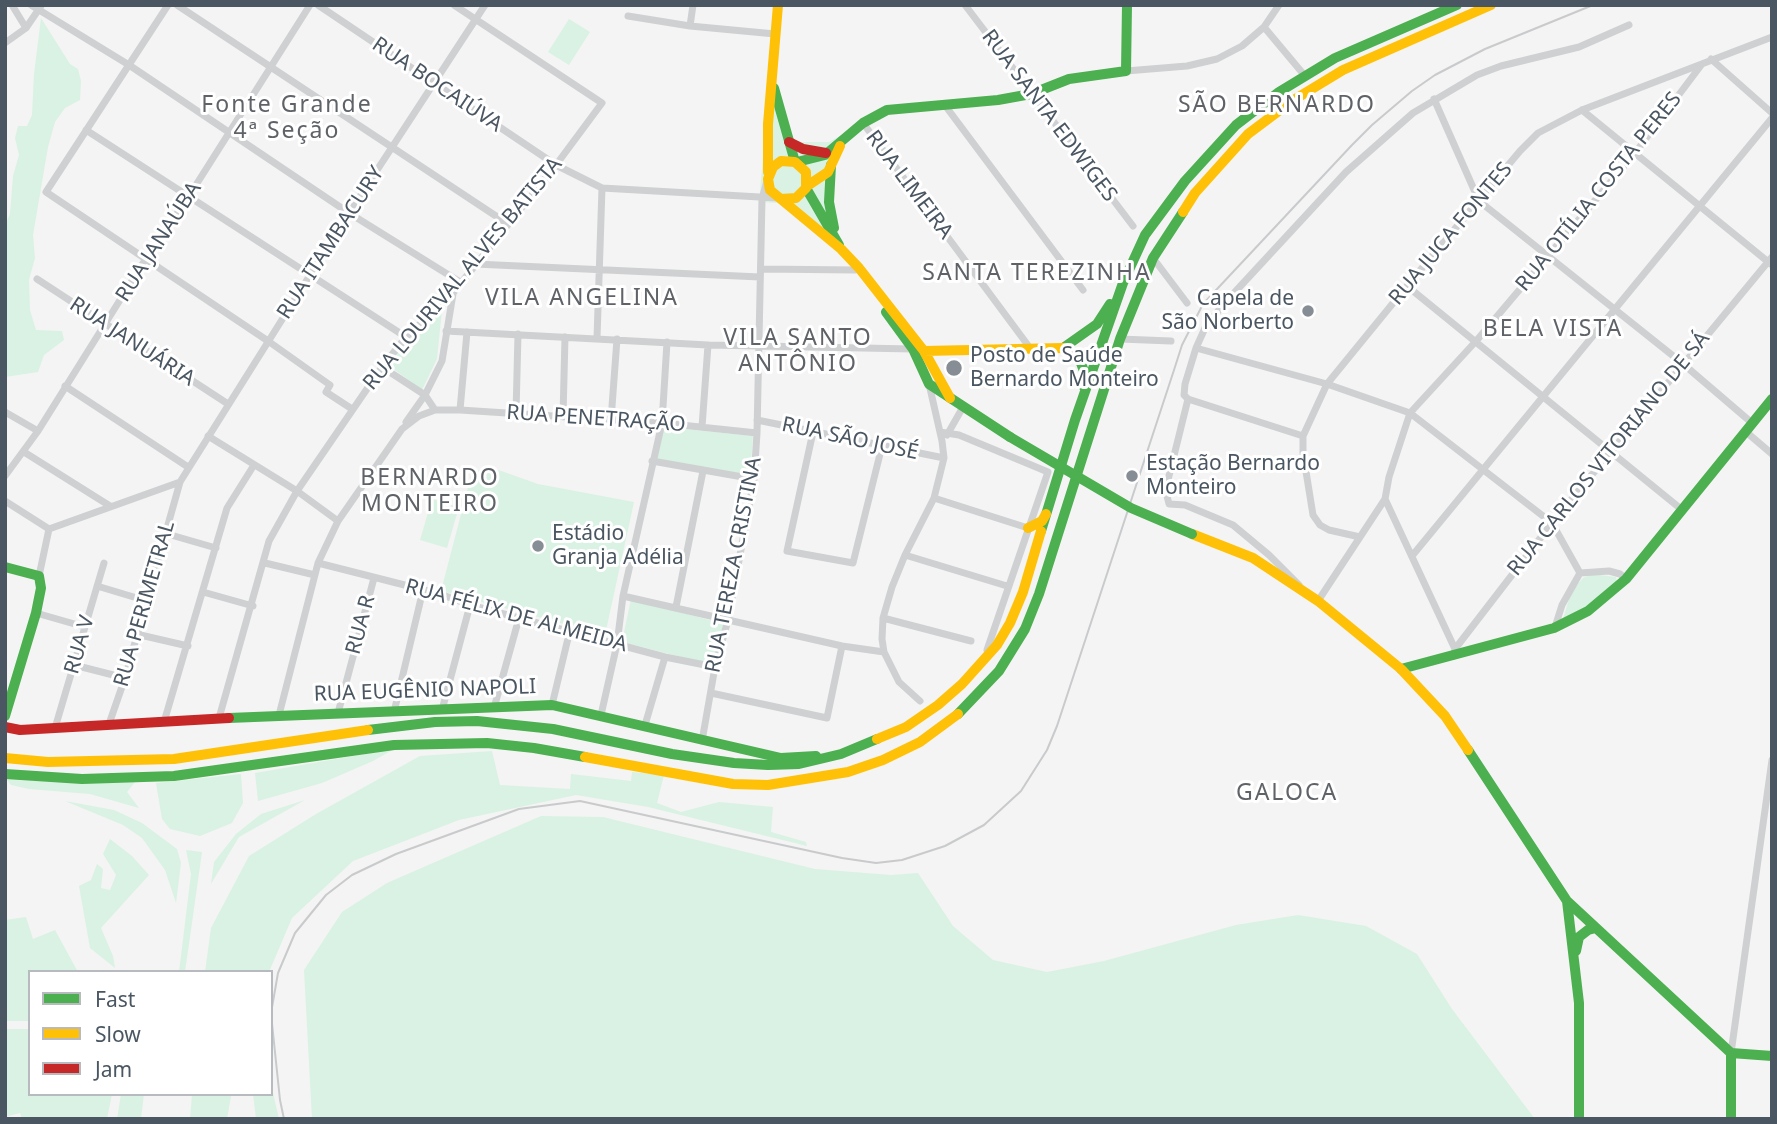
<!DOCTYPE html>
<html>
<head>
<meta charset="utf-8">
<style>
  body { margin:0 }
  #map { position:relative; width:1777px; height:1124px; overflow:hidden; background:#f4f4f4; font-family:"Noto Sans",sans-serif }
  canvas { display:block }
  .frame { position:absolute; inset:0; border:7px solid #4a5661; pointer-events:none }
  .legend { position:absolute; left:28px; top:970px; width:245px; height:126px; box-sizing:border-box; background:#fff; border:2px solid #b7bbc0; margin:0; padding:9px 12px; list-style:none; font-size:21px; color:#4a5661 }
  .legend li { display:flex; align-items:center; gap:14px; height:35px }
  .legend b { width:35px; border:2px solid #b7bbc0 }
</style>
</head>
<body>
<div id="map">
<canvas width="1777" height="1124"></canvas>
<div class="frame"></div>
<ul class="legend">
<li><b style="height:9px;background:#4caf50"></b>Fast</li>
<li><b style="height:9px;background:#ffc107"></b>Slow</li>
<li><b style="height:9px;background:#c62828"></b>Jam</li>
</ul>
</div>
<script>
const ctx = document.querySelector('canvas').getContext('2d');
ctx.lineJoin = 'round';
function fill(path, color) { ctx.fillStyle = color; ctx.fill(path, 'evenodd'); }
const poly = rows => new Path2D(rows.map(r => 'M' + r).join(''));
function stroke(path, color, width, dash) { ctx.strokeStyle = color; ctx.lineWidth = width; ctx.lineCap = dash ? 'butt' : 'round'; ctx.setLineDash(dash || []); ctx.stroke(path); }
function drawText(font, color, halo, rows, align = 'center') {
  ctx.font = font + ' "Noto Sans",sans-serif'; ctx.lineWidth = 6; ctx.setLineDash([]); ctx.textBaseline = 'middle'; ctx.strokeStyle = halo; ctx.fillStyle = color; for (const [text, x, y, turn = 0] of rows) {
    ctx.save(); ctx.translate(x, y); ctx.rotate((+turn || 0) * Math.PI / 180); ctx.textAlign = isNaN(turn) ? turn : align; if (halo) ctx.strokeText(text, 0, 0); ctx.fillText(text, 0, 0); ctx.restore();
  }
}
fill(poly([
  [41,18,70,64,78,69,81,81,80,100,65,108,55,122,48,147,33,235,35,258,29,280,30,310,36,330,62,331,64,340,44,355,38,372,5,377,5,225,10,214,13,176,19,155,15,138,18,126,27,126,32,115,34,74],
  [569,19,590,32,569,65,548,52],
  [770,80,793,139,801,142,829,142,856,127,829,165,828,201,840,249,778,203,759,202],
  [442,310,437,359,422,390,388,365,407,340],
  [664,427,753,436,750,477,657,460],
  [490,467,538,484,634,502,605,635,441,591,472,472],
  [432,499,459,507,447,548,420,540],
  [1592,574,1616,577,1617,583,1592,605,1563,619,1569,599,1576,586,1583,578],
  [631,599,728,625,719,660,709,664,622,642],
  [394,749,373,761,322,783,258,801,255,773],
  [492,751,500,785,570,789,571,774,631,781,632,772,664,775,657,803,681,812,719,802,773,807,771,832,806,842,807,846,648,807,576,795,459,820,353,861,292,918,269,972,205,972,211,928,249,856,316,814,420,756],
  [241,774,243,803,232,823,200,836,170,829,162,819,156,783],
  [7,780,135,782,127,792,139,808,90,794,29,789,11,785],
  [305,800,239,837,211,884,214,862,236,834,261,814],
  [65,801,114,810,142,823,177,849,181,863,176,903,165,870,142,838,123,825],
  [541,816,603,817,815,869,891,875,918,873,953,926,993,960,1047,972,1104,961,1236,925,1298,915,1366,926,1417,954,1452,1009,1535,1119,312,1119,304,970,342,912,387,883],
  [110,839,132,856,149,875,101,928,113,956,115,968,90,948,79,886,91,880,97,864,103,869,101,888,110,890,116,875,103,854],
  [186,850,202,852,185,972,179,972,191,874],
  [26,917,33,939,55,930,78,972,30,972,30,1021,5,1021,5,920],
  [5,1029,30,1029,30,1094,112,1094,107,1119,22,1119,20,1113,5,1117],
  [271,1084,279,1119,256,1119,253,1094,271,1094],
  [121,1094,144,1094,141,1119,117,1119],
  [192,1094,233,1094,231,1096,227,1119,190,1119]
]), '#d9f2e3');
stroke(poly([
  [12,5,26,28],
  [31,5,129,65,349,213,460,282],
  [168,5,46,192,268,341,330,385,326,392,352,409],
  [177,5,508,224],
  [318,5,556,165,602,188,777,198],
  [965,5,1133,226],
  [628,16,690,26,775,34],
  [690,26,693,5],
  [1264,27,1305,76],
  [5,43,26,28,41,6],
  [1711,59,1772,113],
  [1126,71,1187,66,1217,59,1242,46,1264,27,1279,5],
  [1434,99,1479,201,1682,363,1752,423],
  [944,104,1083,290],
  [1582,110,1772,265],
  [863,123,1030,348],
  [86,130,406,337],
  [1153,258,1187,303],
  [475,264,760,277],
  [761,269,855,270,859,268],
  [37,279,228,404],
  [1407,286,1681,509],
  [446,331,708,345,913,349],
  [597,338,602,188],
  [1120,339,1171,341],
  [1196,348,1327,384,1410,413,1552,523,1580,573],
  [382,367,425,395,435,410],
  [65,386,188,467],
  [1188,399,1303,436],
  [460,410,467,332],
  [5,412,38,431],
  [516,413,518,334],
  [563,417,565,337],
  [611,420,617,339],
  [757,420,944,458],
  [406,422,425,395,442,361,453,294],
  [702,427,708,345],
  [1745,431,1772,454],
  [813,432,787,551,853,563,882,446],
  [940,432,959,435,1048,472,987,650],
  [947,435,963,407],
  [208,436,297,491,338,521],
  [24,452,110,506],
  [652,461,754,479],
  [5,476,38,431,145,260,189,196,310,5],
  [934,498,1028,528],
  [1385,499,1455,649],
  [5,501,49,529],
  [49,529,180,482],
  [164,533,216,548],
  [1360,537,1329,530,1320,525,1313,515,1303,453,1303,436,1327,384,1407,286,1520,151,1538,133,1582,110,1772,37],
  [905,555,1007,586],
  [1412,556,1772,118],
  [265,563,315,575],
  [318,563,440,594,470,605,665,657,715,667],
  [39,576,49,529],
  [1299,585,1269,555,1233,525,1185,505,1169,504,1166,492,1167,484,1188,399,1184,395,1185,384,1196,348,1205,328,1222,306,1346,172,1413,113,1477,75,1501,66,1579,47,1629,25],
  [97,586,147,601],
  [203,592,253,606],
  [623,596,842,646,884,652],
  [1318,601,1385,499,1389,477,1410,413,1477,340,1635,153,1702,64],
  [676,607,703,471],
  [36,613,85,627],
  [883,618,971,641],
  [1555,627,1562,605,1580,573,1609,571,1620,574,1626,579],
  [136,634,188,646],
  [1454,656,1455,649,1552,523,1772,257],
  [74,665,125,678],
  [711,693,827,718,842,646],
  [920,701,899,682,884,652,882,639,883,618,892,587,905,555,934,498,944,458,942,441,929,384],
  [552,705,570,630],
  [494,708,519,618],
  [442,710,470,605],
  [394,712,423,590],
  [338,713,374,578],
  [279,715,318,563,338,521,402,429,419,416,435,410,460,410,662,423,757,433],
  [601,715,617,644,623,596,662,423,667,342],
  [219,718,269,541,297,491,382,367,406,337,453,293,556,165,602,103,454,5],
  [164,722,227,508,254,465],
  [109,724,125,678,180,482,349,213,485,5],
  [645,725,665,657],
  [55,728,104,563],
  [702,741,715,667,728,620,754,479,757,433,762,199,767,181],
  [1731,1053,1772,760]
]), '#ced0d2', 7);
stroke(poly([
  [774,88,795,162],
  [797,162,825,155,863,123,887,110,998,100,1031,94,1069,79,1126,71,1127,5],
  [831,165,829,202,834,228],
  [806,188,839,245],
  [886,312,913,349,929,384,1010,437],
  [1084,387,1084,371,1079,358,1063,348,1097,324,1110,304],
  [1041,531,1075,420,1123,283,1145,235,1185,181,1236,125,1279,92,1335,58,1457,5],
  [5,567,39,576,41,588,36,613,5,716],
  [1401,669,1554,628,1588,611,1626,579,1772,399],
  [958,714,999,671,1025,629,1039,594,1120,339,1153,258,1183,212],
  [229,718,552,705,781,758,816,756],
  [368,730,435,722,477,721,553,729,672,754,734,763,768,765,799,764,841,754,877,739],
  [1468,750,1567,901,1731,1053],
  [5,774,82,779,174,776,394,745,487,743,534,748,585,757],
  [1567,901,1579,1003,1579,1119],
  [1576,951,1579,937,1588,930,1596,928],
  [1731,1053,1731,1119],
  [1731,1053,1772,1056]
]), '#4caf50', 10);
stroke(poly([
  [768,172,768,124,778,5],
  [807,186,828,172,840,146],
  [781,199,796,198,806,188,806,172,795,162,781,161,773,167,768,179,770,190,841,249,859,268,924,351,950,398],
  [1183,212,1195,193,1248,134,1292,101,1343,70,1491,5],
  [924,351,1063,348],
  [1028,528,1042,521,1046,514],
  [1192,534,1253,558,1318,601,1401,669,1445,716,1468,750],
  [877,739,906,727,938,705,962,684,997,645,1010,623,1023,592,1041,531],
  [585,757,733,784,768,785,848,772,883,760,920,742,958,714],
  [5,758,48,762,174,759,368,730]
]), '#ffc107', 10);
stroke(poly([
  [789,142,803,149,826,153],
  [5,727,20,730,229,718]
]), '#c62828', 10);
stroke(poly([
  [271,1013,278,973,295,933,326,895,352,875,396,854,519,809,580,801,842,858,876,863,902,860,945,846,984,825,1021,791,1047,750,1057,726,1174,370,1182,345,1203,304,1352,145,1372,125,1412,91,1435,75,1485,49,1593,5],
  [271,1014,280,1100,284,1119]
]), '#c9cacc', 2);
stroke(poly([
  [1010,437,1131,508,1192,534]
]), '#4caf50', 10);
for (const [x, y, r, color] of [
  [1308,311,7,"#868d94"],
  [954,368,9,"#868d94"],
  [1132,476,7,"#868d94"],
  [538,546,7,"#868d94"]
]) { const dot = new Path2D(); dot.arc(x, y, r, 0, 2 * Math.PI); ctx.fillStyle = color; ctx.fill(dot); stroke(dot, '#fff', 2.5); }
drawText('21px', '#4a5661', '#fff', [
  ["RUA BOCAIÚVA",437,85,34],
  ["RUA SANTA EDWIGES",1049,116,53],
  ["RUA LIMEIRA",909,185,53],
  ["RUA OTÍLIA COSTA PERES",1599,192,-51],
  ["RUA JUCA FONTES",1451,234,-50],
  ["RUA JANAÚBA",159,242,-57],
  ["RUA ITAMBACURY",331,243,-57],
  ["RUA LOURIVAL ALVES BATISTA",463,274,-50],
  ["RUA JANUÁRIA",132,342,33],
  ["RUA PENETRAÇÃO",596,419,4],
  ["RUA SÃO JOSÉ",850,439,12],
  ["RUA CARLOS VITORIANO DE SÁ",1609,454,-51],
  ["RUA TEREZA CRISTINA",734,565,-79],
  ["RUA PERIMETRAL",145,604,-74],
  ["RUA FÉLIX DE ALMEIDA",516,616,15],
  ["RUA R",361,625,-75],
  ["RUA V",80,645,-74],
  ["RUA EUGÊNIO NAPOLI",425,691,-2]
]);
drawText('21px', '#4a5661', '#fff', [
  ["Capela de",1294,299,"right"],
  ["São Norberto",1294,323,"right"],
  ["Posto de Saúde",970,356],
  ["Bernardo Monteiro",970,380],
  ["Estação Bernardo",1146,464],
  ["Monteiro",1146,488],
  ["Estádio",552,534],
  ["Granja Adélia",552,558]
], 'left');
ctx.letterSpacing = '2px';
drawText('23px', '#5f6368', '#fff', [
  ["Fonte Grande",287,105],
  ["4ª Seção",287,131],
  ["SÃO BERNARDO",1277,105],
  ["SANTA TEREZINHA",1037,273],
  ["VILA ANGELINA",582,298],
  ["BELA VISTA",1553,329],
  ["VILA SANTO",798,338],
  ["ANTÔNIO",798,364],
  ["BERNARDO",430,478],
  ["MONTEIRO",430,504],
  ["GALOCA",1287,793]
]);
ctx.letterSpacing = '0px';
</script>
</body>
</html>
